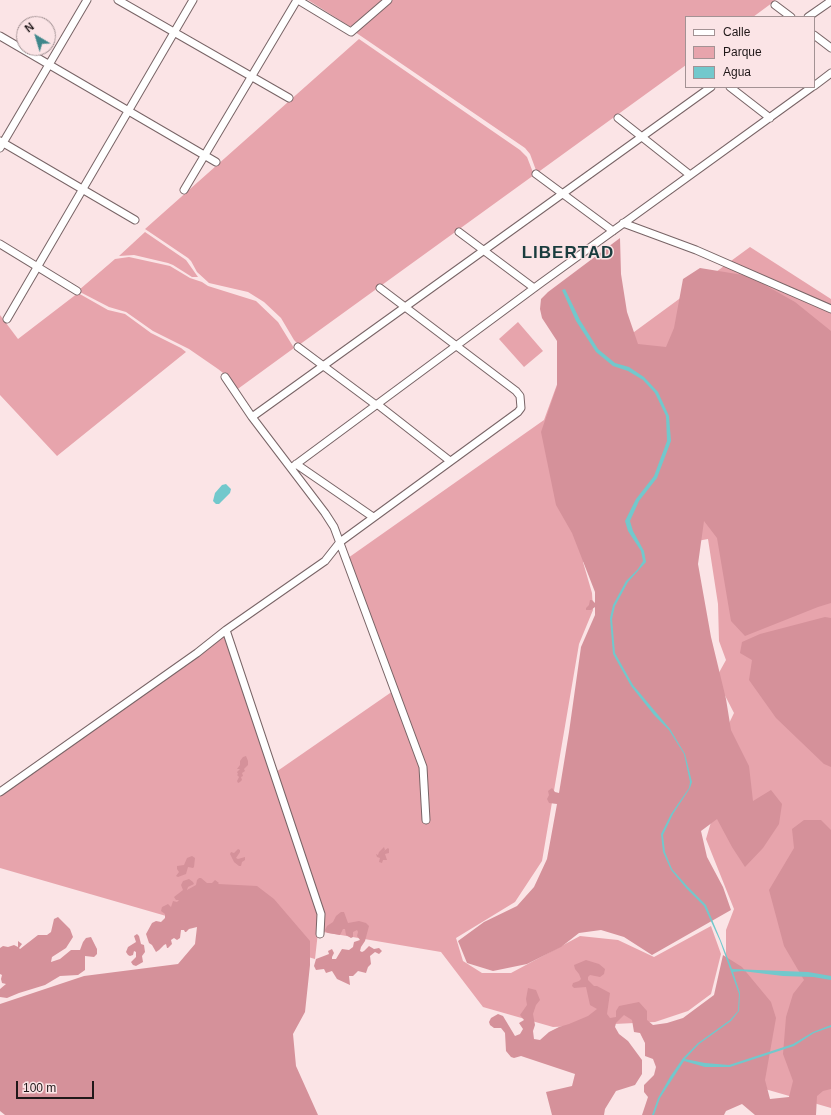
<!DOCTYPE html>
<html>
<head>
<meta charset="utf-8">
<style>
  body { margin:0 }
  #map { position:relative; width:831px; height:1115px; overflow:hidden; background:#fbe4e6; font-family:Arial,sans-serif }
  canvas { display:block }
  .legend { position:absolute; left:685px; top:16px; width:130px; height:72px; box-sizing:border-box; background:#fbe4e6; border:1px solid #a39294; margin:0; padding:5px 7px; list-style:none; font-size:12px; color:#201819 }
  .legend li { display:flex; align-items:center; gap:8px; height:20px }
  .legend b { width:20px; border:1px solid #a39294 }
  .north { position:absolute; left:16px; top:16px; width:40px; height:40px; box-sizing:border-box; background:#fbe4e6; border:1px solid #a39294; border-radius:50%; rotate:322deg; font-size:11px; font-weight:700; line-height:16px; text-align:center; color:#201819 }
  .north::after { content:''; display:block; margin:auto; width:14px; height:18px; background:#3f878b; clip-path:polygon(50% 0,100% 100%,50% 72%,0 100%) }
  .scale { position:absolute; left:16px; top:1081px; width:78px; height:18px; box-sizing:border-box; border:2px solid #201819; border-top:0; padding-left:5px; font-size:12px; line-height:14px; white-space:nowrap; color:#201819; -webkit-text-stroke:3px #fbe4e6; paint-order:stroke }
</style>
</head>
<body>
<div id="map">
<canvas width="831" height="1115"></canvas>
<ul class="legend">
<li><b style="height:5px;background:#fff"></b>Calle</li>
<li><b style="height:11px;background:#e7a4ac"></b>Parque</li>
<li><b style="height:11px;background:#72c8cc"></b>Agua</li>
</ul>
<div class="north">N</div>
<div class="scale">100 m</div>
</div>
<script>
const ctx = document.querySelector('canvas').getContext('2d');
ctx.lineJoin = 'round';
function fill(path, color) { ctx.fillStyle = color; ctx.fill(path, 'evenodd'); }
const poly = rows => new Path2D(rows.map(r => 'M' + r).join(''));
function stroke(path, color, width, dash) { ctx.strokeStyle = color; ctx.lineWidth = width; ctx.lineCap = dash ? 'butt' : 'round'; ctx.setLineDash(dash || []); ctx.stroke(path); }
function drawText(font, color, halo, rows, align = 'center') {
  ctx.font = font + ' Arial,sans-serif'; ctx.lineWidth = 3; ctx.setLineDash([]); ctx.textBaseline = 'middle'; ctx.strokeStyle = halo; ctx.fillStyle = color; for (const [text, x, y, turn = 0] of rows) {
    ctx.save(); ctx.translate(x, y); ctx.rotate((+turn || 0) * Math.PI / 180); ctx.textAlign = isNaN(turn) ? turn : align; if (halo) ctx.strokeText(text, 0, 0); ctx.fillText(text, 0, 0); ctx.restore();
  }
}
fill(poly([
  [308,0,383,0,352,26,349,26],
  [391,0,776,0,753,17,686,17,686,65,537,173,530,154,525,148,355,32],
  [359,39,520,150,527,157,534,175,299,345,294,340,281,318,264,302,248,292,209,283,197,272,191,261,188,258,145,229],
  [145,232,186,260,198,277,192,277,173,265,168,263,134,255,119,256],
  [750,247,831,299,831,1108,685,1066,726,973,726,930,734,909,706,839,724,778,720,742,734,713,716,678,726,660,719,641,718,604,708,539,583,562,592,593,593,610,579,644,542,861,515,902,456,938,463,961,482,973,511,973,580,936,618,940,654,957,711,926,721,954,711,994,688,1011,655,1022,553,1027,483,1007,441,952,323,932,323,913,276,772,393,691,421,768,424,823,428,823,425,766,348,558,544,420,563,368,600,357],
  [129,257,170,266,190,278,202,282,208,286,256,301,278,322,294,348,235,391,227,376,218,369,189,349,153,331,126,312,109,307,80,292,79,290,115,259],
  [78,293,108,310,125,314,151,333,181,348,186,352,57,456,0,395,0,315,18,339],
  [518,322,543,351,524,367,499,339],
  [224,634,320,914,315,959,0,868,0,795]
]), '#e7a4ac');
fill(poly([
  [620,238,621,274,627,312,638,344,666,347,674,328,683,279,700,268,749,276,795,302,831,331,831,603,818,607,745,636,731,621,717,538,704,521,698,564,711,637,726,699,731,730,749,766,753,801,771,790,782,804,779,824,763,848,745,867,732,847,717,819,701,831,707,857,723,887,731,910,652,955,624,937,601,930,579,933,561,947,527,964,493,971,467,963,458,941,484,922,517,906,534,887,547,859,557,804,549,803,547,799,549,795,548,791,552,788,555,792,559,793,569,732,581,647,595,615,595,607,591,610,586,610,586,608,589,605,590,600,592,600,595,603,595,592,572,533,556,505,541,432,557,386,557,341,542,318,540,309,541,299,548,292],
  [825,617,831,618,831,767,824,764,776,718,749,680,752,660,740,653,742,642,760,634],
  [246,756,248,761,248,765,244,769,245,771,242,773,243,776,241,777,242,780,240,782,238,783,237,781,239,777,237,775,238,774,237,772,240,769,237,769,240,765,240,761,243,757],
  [804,820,821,820,831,830,831,1089,823,1091,817,1096,816,1115,755,1115,742,1104,726,1111,724,1115,642,1115,648,1097,644,1092,644,1085,654,1075,656,1067,653,1059,645,1056,645,1043,640,1033,634,1032,632,1020,624,1015,616,1023,615,1027,619,1034,628,1041,642,1060,642,1074,635,1085,616,1091,605,1109,604,1115,552,1115,546,1092,572,1086,575,1074,521,1056,514,1058,511,1057,506,1051,505,1033,501,1028,494,1028,490,1025,489,1022,491,1018,498,1014,503,1016,515,1036,520,1034,523,1029,519,1023,524,1020,520,1015,527,1005,526,999,528,988,536,990,540,1000,536,1005,533,1014,535,1025,533,1031,534,1039,540,1040,549,1032,559,1027,569,1024,588,1016,597,1009,590,1005,586,987,574,988,572,986,573,983,579,981,581,979,579,974,575,969,574,965,586,960,599,964,605,969,604,974,600,977,590,975,588,977,588,980,594,986,597,986,610,993,607,1014,610,1018,616,1017,616,1011,619,1006,639,1002,647,1011,647,1020,653,1025,667,1023,683,1018,714,995,723,955,742,967,771,1002,776,1018,765,1080,770,1099,789,1097,793,1081,783,1054,786,1017,793,994,804,980,784,946,769,890,794,848,792,829],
  [384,847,385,850,380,854,388,848,389,849,389,853,385,854,387,860,383,860,382,863,379,862,380,858,377,857,376,854,378,855,379,852],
  [238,849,240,850,240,852,236,858,238,859,245,857,245,860,242,862,241,866,239,866,234,862,230,854,231,852,234,853],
  [192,856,195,858,194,867,193,868,188,867,186,874,178,877,176,876,179,872,177,869,177,866,184,865,187,858],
  [199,878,201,878,207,883,212,883,215,880,219,883,218,884,257,886,274,899,310,941,310,965,305,1012,293,1034,296,1066,318,1115,5,1115,0,1111,0,1004,84,976,178,964,195,944,197,927,189,929,186,932,185,932,184,930,181,930,180,938,177,940,174,938,171,940,172,944,168,948,167,948,166,944,164,945,159,950,156,952,152,945,149,943,146,934,152,923,156,921,161,922,165,918,165,914,161,911,162,907,168,904,171,907,173,901,177,902,179,900,176,900,174,897,183,890,181,885,183,881,189,879,193,882,194,884,188,887,187,890,196,885,197,880],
  [341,912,344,912,348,923,359,921,366,923,369,926,365,941,361,947,360,951,362,952,364,951,369,946,374,949,379,948,382,951,379,954,375,952,370,956,371,964,368,967,366,973,358,971,353,976,349,976,350,985,337,979,332,971,326,973,324,969,316,970,314,966,316,959,329,954,328,951,332,949,334,953,332,957,332,959,336,959,342,949,349,950,353,947,354,942,360,940,357,936,358,932,357,930,353,932,353,937,351,938,346,935,345,929,343,929,340,935,328,933,326,932,325,930,327,926,333,922,336,916],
  [58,917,70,929,73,937,66,948,52,957,51,962,60,959,71,950,80,950,83,942,86,938,91,937,97,949,97,954,94,957,85,956,85,970,78,975,60,976,45,985,19,993,7,998,0,997,0,989,6,984,2,983,1,979,2,975,0,974,0,948,3,946,8,947,14,945,18,947,18,941,22,944,19,948,20,949,38,935,47,935,51,932,54,919],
  [137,934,139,936,141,944,144,945,145,952,142,956,143,962,136,966,133,965,131,962,136,957,136,952,134,951,133,955,130,956,128,955,126,952,128,947,136,942,134,936]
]), '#d5919a');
fill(poly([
  [565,289,580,320,598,349,615,363,629,367,644,377,658,392,669,416,671,441,657,478,639,501,630,521,633,531,644,551,646,562,628,582,615,606,612,619,615,653,633,685,670,729,685,754,692,782,690,788,673,814,663,835,665,852,672,869,688,887,706,905,721,941,732,969,808,972,831,976,831,980,813,977,783,976,742,971,733,972,740,993,739,1011,731,1021,699,1044,685,1059,705,1063,729,1065,793,1044,813,1032,831,1025,831,1027,814,1033,794,1046,730,1067,705,1067,684,1061,660,1098,654,1115,652,1115,658,1098,670,1077,683,1058,698,1043,730,1020,738,1011,739,994,720,941,704,906,686,888,671,870,663,852,661,834,671,814,689,788,690,782,684,754,669,730,654,715,631,686,613,654,610,618,613,605,626,581,638,569,643,561,641,551,628,531,625,521,636,499,654,476,667,441,666,416,655,393,643,380,628,371,613,366,596,352,576,321,562,290],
  [226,484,231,489,230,493,219,504,216,504,213,501,215,493,222,485]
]), '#72c8cc');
const minor = poly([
  [118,0,289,98],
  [298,0,351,32,388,0],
  [775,5,791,17],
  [808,17,831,1],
  [814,35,831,48],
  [0,36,216,162],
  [814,86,831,73],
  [730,87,770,118],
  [618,118,690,175],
  [0,141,135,220],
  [0,148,87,0],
  [536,174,613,231],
  [184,190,297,0],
  [623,223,696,250,831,309],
  [459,232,534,288],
  [0,244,77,291],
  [7,319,193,0],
  [298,347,376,405],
  [225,377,252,417,325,513,334,527,423,767,426,820],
  [377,404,450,461],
  [252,417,711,87],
  [296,464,373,517],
  [291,468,541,283,812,87],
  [226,630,321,914,320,934],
  [0,792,197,653,226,630,325,561,340,542,518,412,521,408,520,396,516,391,380,288]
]);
stroke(minor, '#786466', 9);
stroke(minor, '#fff', 7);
ctx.letterSpacing = '1px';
drawText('bold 17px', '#1a3c3e', '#fbe4e6', [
  ["LIBERTAD",568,253]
]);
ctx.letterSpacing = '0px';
</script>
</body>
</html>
